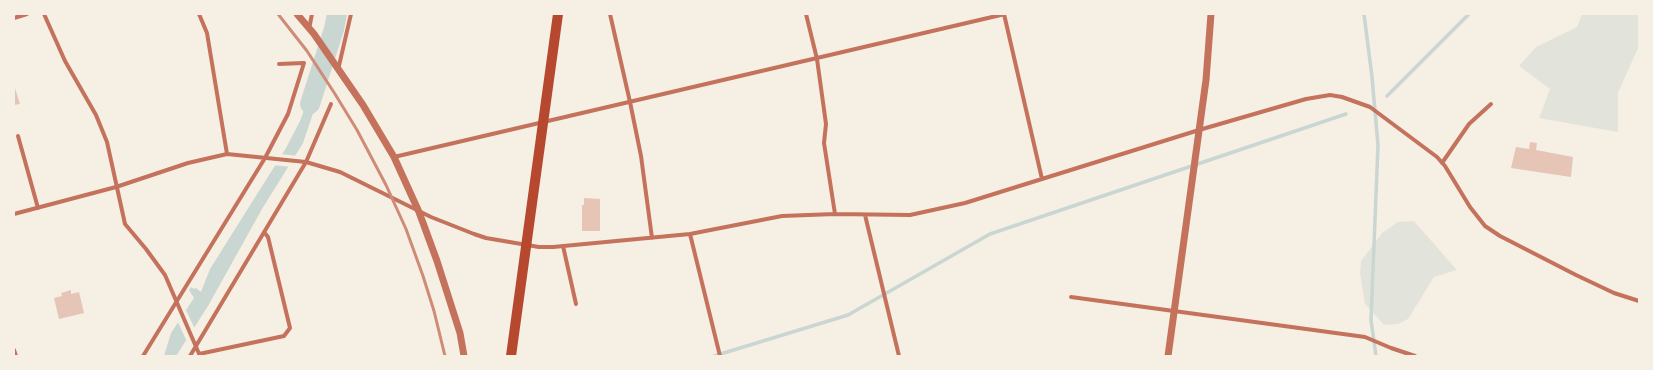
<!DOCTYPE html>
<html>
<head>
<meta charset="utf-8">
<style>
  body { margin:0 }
  #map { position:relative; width:1653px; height:370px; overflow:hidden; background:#f6efe4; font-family:"Roboto Serif",serif }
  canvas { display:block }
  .frame { position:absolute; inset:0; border:15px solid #f6efe4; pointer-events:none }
</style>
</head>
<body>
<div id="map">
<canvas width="1653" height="370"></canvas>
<div class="frame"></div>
</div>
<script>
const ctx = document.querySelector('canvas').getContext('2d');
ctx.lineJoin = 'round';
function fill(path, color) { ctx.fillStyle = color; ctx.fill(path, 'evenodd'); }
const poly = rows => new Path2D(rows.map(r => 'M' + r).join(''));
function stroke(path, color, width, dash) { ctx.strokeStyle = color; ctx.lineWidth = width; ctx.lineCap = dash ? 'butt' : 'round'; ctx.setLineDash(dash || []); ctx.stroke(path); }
fill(poly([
  [1582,14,1639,14,1639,46,1618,93,1618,132,1539,118,1550,89,1519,66,1536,47,1577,27],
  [1414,221,1457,270,1434,277,1408,319,1398,324,1384,325,1365,304,1360,274,1361,261,1382,233,1398,222]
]), '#e2e4dc');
fill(poly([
  [315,73,323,84,303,143,262,209,208,306,176,356,164,356,171,333,194,298,189,290,191,287,194,289,196,288,201,292,210,269,286,148,300,121,306,105,304,104]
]), '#c9d6d2');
fill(poly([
  [280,154,298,156,291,167,273,165],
  [185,308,195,329,187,342,177,320]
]), '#f6efe4');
stroke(poly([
  [1364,14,1372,77,1378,145,1371,320,1376,356],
  [1387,96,1469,14],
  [714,356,848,315,990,234,1346,114]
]), '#c9d6d2', 3.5);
stroke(poly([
  [310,104,334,29,337,14]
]), '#c9d6d2', 20);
fill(poly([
  [14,85,20,104,14,105],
  [1530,142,1537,143,1536,150,1573,157,1571,177,1511,168,1516,147,1529,149],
  [584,198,600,199,600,231,582,231,582,205,584,205],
  [71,290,71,294,79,292,84,313,59,319,54,298,62,296,61,293]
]), '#e6c5b7');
stroke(poly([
  [44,14,65,61,96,115,107,142,125,224,146,249,165,275,200,356],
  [199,14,207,33,227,154],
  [610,14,630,102,641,156,652,238],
  [806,14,817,59,826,124,824,143,835,214],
  [1004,14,1042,179],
  [14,18,27,14],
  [309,29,312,14],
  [338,70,351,14],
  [18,136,38,208],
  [394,157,1005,14],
  [1442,163,1469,124,1491,104],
  [14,214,116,187,188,163,227,154,306,162,340,172,431,217,474,234,486,238,539,247,553,247,690,234,782,216,835,214,910,215,965,203,1199,130,1306,99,1330,95,1342,97,1370,107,1437,157,1445,166,1470,207,1485,226,1500,236,1576,275,1614,293,1639,301],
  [865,215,899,356],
  [690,234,720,356],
  [563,246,576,304],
  [1071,297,1365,337,1391,348,1415,356],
  [14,350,16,356],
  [199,354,284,336,290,328,268,237,264,232],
  [143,356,265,158,288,114,304,63,279,64],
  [190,356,306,162,331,104]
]), '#c5725c', 4);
stroke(poly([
  [297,14,314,34,363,105,394,157,419,212,437,261,460,333,464,356],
  [1168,356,1206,80,1211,14]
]), '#c5725c', 7);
stroke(poly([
  [511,356,558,14]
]), '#b5482f', 10);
stroke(poly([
  [278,14,307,51,335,94,357,130,386,185,406,229,423,276,434,311,445,356]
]), '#cf8b77', 3);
</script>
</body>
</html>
